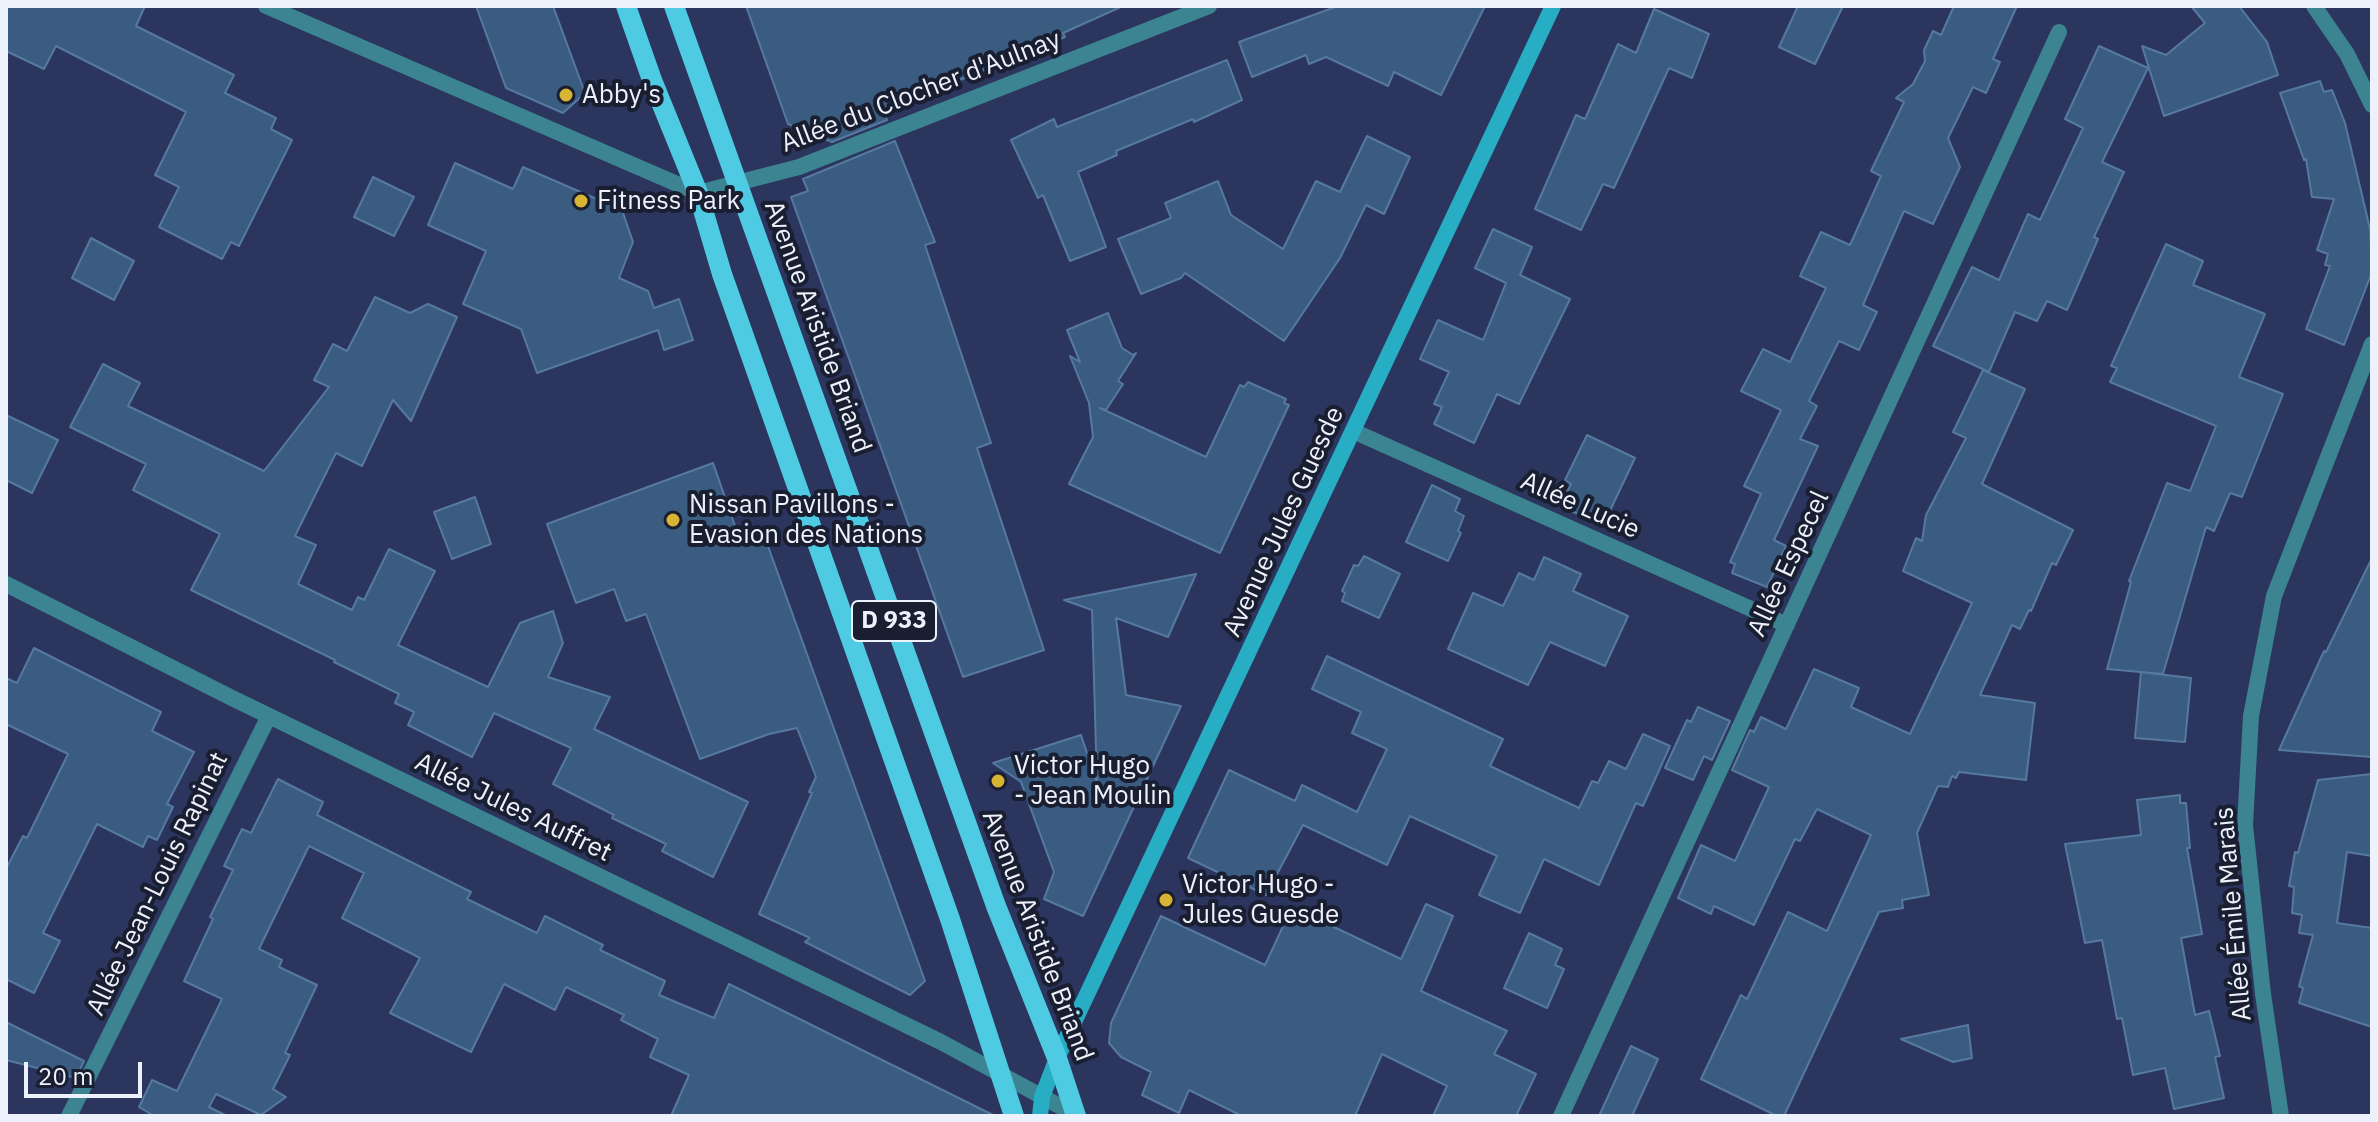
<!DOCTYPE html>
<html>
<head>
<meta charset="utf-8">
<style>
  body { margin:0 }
  #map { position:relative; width:2378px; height:1122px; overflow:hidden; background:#2b355d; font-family:"IBM Plex Sans",sans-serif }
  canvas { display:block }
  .frame { position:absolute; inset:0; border:8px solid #edf1fb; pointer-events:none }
  .scale { position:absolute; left:24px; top:1062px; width:118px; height:36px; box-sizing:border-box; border:4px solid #edf1fb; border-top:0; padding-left:10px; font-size:24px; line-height:28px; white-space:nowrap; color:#edf1fb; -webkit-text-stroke:6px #191e31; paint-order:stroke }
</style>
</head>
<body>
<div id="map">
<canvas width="2378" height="1122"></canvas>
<div class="frame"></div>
<div class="scale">20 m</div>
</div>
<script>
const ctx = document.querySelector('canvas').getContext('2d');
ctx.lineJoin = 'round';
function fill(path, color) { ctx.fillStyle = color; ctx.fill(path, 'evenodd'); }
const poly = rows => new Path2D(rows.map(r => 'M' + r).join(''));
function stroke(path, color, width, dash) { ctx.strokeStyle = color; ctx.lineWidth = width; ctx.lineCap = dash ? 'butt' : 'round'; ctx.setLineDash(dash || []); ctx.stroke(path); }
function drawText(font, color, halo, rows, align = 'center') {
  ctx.font = font + ' "IBM Plex Sans",sans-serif'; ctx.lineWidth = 8; ctx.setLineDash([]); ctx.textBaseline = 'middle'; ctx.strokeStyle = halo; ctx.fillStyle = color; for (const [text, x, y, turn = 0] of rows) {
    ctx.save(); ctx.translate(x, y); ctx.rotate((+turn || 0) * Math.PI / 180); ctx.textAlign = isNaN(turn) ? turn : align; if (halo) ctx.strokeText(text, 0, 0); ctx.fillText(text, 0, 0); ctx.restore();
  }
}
const building = poly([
  [6,6,145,6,136,26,234,75,225,93,276,118,271,129,292,140,239,246,231,242,222,259,159,227,179,187,155,175,186,112,56,46,44,69,6,51,6,6],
  [476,6,553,6,585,93,563,113,506,88,476,6],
  [746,6,1123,6,1063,33,1065,37,884,111,887,120,832,142,788,124,746,6],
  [1338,6,1485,6,1441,95,1394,72,1388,86,1326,57,1309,64,1306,55,1252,77,1239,42,1338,6],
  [1798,6,1843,6,1815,64,1779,47,1798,6],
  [1954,6,2017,6,1993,59,2000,62,1986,93,1973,87,1948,138,1960,167,1933,224,1904,211,1863,305,1877,312,1859,350,1839,341,1809,401,1817,406,1800,439,1818,446,1774,540,1786,546,1767,587,1732,573,1735,564,1730,562,1761,494,1744,486,1781,410,1741,391,1763,349,1790,362,1826,288,1800,276,1821,232,1850,245,1881,176,1871,171,1904,102,1896,98,1913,84,1925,61,1924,50,1933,31,1941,35,1954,6],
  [2191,6,2239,6,2267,42,2278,75,2164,116,2142,46,2166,55,2205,23,2191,6],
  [1654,9,1709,34,1692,78,1669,68,1614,188,1603,184,1581,230,1535,209,1576,115,1585,119,1618,44,1636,53,1654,9],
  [2099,46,2148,68,2102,162,2124,172,2094,237,2098,239,2067,310,2047,301,2037,321,2015,312,1989,372,1933,346,1972,267,1999,280,2028,214,2040,220,2083,128,2065,119,2099,46],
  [1227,60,1242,100,1194,122,1193,119,1116,151,1117,155,1078,172,1106,247,1070,261,1043,195,1038,198,1011,140,1054,119,1057,127,1227,60],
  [2320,81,2324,92,2332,90,2345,123,2370,229,2372,272,2344,345,2306,329,2330,266,2325,265,2328,254,2317,250,2334,199,2312,197,2306,159,2304,160,2280,93,2320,81],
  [1367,136,1410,157,1384,214,1366,205,1340,258,1284,341,1185,273,1181,278,1141,294,1118,239,1171,218,1165,203,1218,181,1231,215,1283,249,1316,181,1340,192,1367,136],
  [895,141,935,242,925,245,991,443,977,448,1044,650,963,677,791,197,808,191,803,179,895,141],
  [455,163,513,189,523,167,622,210,633,242,619,278,648,291,654,308,679,299,693,340,664,350,658,330,537,373,521,329,463,304,486,251,428,225,455,163],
  [373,177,414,197,394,236,354,217,373,177],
  [1493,229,1532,247,1520,275,1570,299,1519,404,1497,394,1474,443,1434,424,1442,407,1434,404,1449,372,1420,359,1438,320,1483,340,1506,283,1475,268,1493,229],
  [91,238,134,261,114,300,72,278,91,238],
  [2166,244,2203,261,2193,285,2265,314,2239,377,2283,394,2242,497,2230,493,2214,531,2206,527,2163,674,2107,669,2131,582,2129,581,2167,483,2190,491,2216,426,2110,382,2117,368,2111,366,2166,244],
  [375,297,410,313,428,304,457,317,411,421,393,400,362,466,336,453,295,536,316,545,298,584,352,610,358,597,364,600,389,549,435,571,398,645,488,687,520,623,553,611,563,643,548,677,610,697,594,729,748,802,713,877,662,851,666,844,612,818,614,815,553,784,571,748,494,713,472,757,408,725,414,712,395,703,399,694,334,662,335,660,191,590,220,534,133,490,146,464,70,427,103,364,140,383,128,406,264,471,329,387,314,380,333,344,347,351,375,297],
  [1108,313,1122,348,1133,355,1136,353,1118,381,1123,384,1106,410,1100,408,1206,457,1240,385,1244,387,1248,382,1286,399,1284,403,1289,405,1220,553,1069,484,1093,437,1089,403,1070,356,1080,362,1067,330,1108,313],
  [1983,370,2025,389,1982,484,2073,530,2056,565,2052,563,2031,611,2029,610,2020,629,2012,625,1980,695,2035,703,2026,780,1959,772,1956,778,1952,776,1948,787,1938,786,1917,833,1929,895,1902,900,1903,908,1879,912,1784,1116,1777,1116,1701,1079,1741,995,1747,999,1788,912,1827,931,1871,835,1817,809,1800,841,1795,839,1754,925,1714,906,1711,914,1678,898,1701,845,1735,861,1769,787,1732,770,1750,730,1754,732,1761,717,1786,729,1814,669,1859,688,1851,707,1910,734,1972,603,1903,571,1916,538,1922,541,1926,515,1966,438,1953,432,1983,370],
  [6,415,58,440,32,493,6,480,6,415],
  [1587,435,1635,458,1608,515,1594,508,1589,519,1560,506,1571,484,1565,480,1587,435],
  [713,463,741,543,764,535,925,981,910,995,805,942,810,938,759,914,812,793,809,792,816,777,797,728,769,734,700,759,646,614,626,621,614,589,576,603,547,524,713,463],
  [1432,485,1460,499,1455,511,1464,516,1458,531,1461,533,1448,561,1406,542,1432,485],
  [475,497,491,544,452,559,434,512,475,497],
  [1364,556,1400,574,1379,618,1342,601,1345,593,1342,591,1354,565,1358,566,1364,556],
  [1544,557,1581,574,1573,591,1628,616,1605,666,1550,642,1528,685,1448,649,1473,593,1503,606,1519,573,1534,580,1544,557],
  [2372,558,2372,757,2279,750,2324,651,2326,652,2372,558],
  [1196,574,1168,637,1116,618,1126,695,1181,706,1083,916,1044,899,1054,872,1021,782,993,763,1081,735,1097,783,1092,610,1064,600,1196,574],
  [34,648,161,712,152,731,194,752,167,804,173,807,157,840,148,836,143,847,97,824,43,933,60,941,34,993,6,979,6,869,23,836,27,838,68,754,6,724,6,678,17,683,34,648],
  [1327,656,1503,739,1490,766,1579,808,1592,781,1598,783,1609,761,1626,769,1643,734,1670,746,1643,806,1636,803,1599,885,1544,859,1520,913,1479,895,1497,856,1410,816,1387,865,1303,825,1266,895,1188,858,1229,770,1295,801,1302,785,1357,812,1387,749,1352,733,1361,712,1312,689,1327,656],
  [2141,672,2191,678,2185,742,2135,738,2141,672],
  [1698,707,1730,721,1712,760,1704,756,1693,780,1665,768,1687,720,1691,722,1698,707],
  [2372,774,2372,856,2347,852,2337,923,2372,928,2372,1027,2299,1003,2303,988,2299,986,2313,935,2299,933,2302,915,2292,913,2294,887,2289,886,2295,852,2298,853,2318,780,2372,774],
  [278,779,323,802,317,815,471,892,467,899,537,933,545,916,603,945,600,950,665,981,659,995,714,1018,729,984,995,1116,671,1116,689,1075,650,1057,658,1039,621,1020,624,1015,566,987,555,1010,504,984,471,1052,390,1013,420,958,342,918,364,873,309,846,259,949,282,960,279,967,317,985,285,1053,290,1055,273,1089,286,1097,261,1115,216,1094,209,1107,227,1116,154,1116,139,1107,152,1080,177,1091,222,999,184,981,213,919,210,917,233,870,224,866,242,829,251,833,278,779],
  [2180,795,2180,803,2186,803,2190,848,2187,848,2202,934,2181,938,2195,1015,2209,1011,2220,1056,2215,1057,2224,1098,2174,1109,2165,1068,2133,1075,2122,1018,2117,1019,2102,940,2085,943,2065,844,2141,835,2137,800,2180,795],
  [1426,904,1453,916,1421,991,1507,1031,1494,1054,1536,1074,1516,1116,1433,1116,1447,1086,1382,1054,1355,1116,1242,1116,1189,1090,1179,1113,1142,1095,1151,1072,1121,1057,1109,1043,1111,1023,1161,916,1265,965,1292,907,1401,959,1426,904],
  [1529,933,1562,949,1555,965,1564,969,1547,1008,1504,988,1529,933],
  [6,1022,84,1061,76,1078,6,1060,6,1022],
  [1968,1025,1972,1058,1953,1062,1901,1039,1968,1025],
  [1631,1046,1658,1059,1632,1116,1599,1116,1631,1046]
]);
fill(building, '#3b5c81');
stroke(building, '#5679a0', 2);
stroke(poly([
  [266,6,698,193,799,167,1209,6],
  [2314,6,2347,54,2372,105],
  [1353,431,1787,625],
  [6,584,232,698,941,1042,1078,1116],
  [69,1116,269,716],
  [1561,1116,2059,32],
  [2281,1116,2263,994,2245,825,2251,716,2274,596,2372,344]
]), '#3c8492', 16);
stroke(poly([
  [1040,1116,1042,1097,1057,1058,1553,6]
]), '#27aec5', 16);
stroke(poly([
  [626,6,652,80,698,193,722,274,950,919,1014,1116],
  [674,6,996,906,1057,1058,1076,1116]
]), '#4ecbe2', 20);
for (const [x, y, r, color] of [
  [566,95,8,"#d8b434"],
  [581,201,8,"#d8b434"],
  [673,520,8,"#d8b434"],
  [998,781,8,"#d8b434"],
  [1166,900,8,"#d8b434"]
]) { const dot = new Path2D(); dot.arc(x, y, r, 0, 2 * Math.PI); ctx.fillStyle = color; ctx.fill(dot); stroke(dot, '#191e31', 3); }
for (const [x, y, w] of [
  [894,621,84]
]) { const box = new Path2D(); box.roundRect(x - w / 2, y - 20, w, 40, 6); ctx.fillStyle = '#191e31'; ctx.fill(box); stroke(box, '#edf1fb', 2); }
drawText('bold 24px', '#edf1fb', null, [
  ["D 933",894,621]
]);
drawText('26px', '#edf1fb', '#191e31', [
  ["Allée du Clocher d'Aulnay",921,92,-21],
  ["Avenue Aristide Briand",817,327,70],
  ["Allée Lucie",1580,506,24],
  ["Avenue Jules Guesde",1284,522,-65],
  ["Allée Especel",1789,564,-65],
  ["Allée Jules Auffret",513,808,26],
  ["Allée Jean-Louis Rapinat",158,884,-64],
  ["Allée Émile Marais",2234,914,-95],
  ["Avenue Aristide Briand",1037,936,69]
]);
drawText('26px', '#edf1fb', '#191e31', [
  ["Abby's",582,95],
  ["Fitness Park",597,201],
  ["Nissan Pavillons -",689,505],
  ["Evasion des Nations",689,535],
  ["Victor Hugo",1014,766],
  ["- Jean Moulin",1014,796],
  ["Victor Hugo -",1182,885],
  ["Jules Guesde",1182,915]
], 'left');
</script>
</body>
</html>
